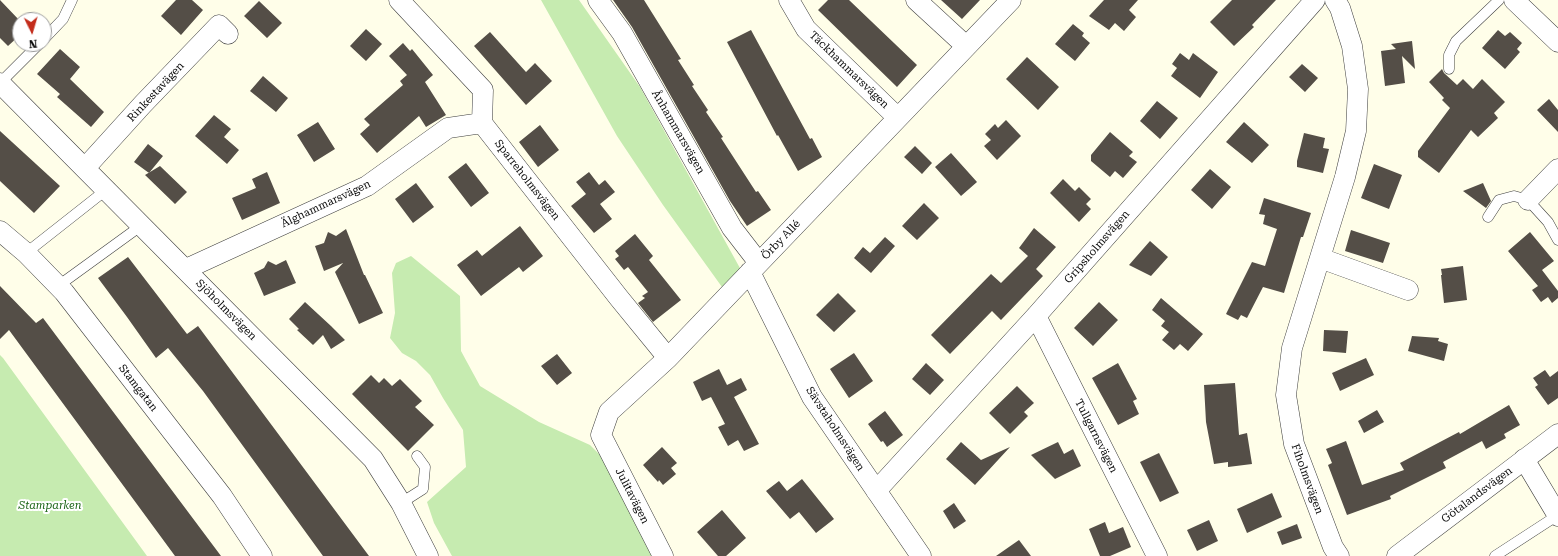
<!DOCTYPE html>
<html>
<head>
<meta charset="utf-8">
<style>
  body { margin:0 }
  #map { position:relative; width:1558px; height:556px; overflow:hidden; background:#fffee9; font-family:"Roboto Serif",serif }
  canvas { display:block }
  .north { position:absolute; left:12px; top:12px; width:40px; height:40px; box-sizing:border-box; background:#fff; border:1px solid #9d9d9d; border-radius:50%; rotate:175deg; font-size:11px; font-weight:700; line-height:16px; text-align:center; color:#0b0b0b }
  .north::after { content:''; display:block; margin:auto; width:14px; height:18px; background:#c32c1b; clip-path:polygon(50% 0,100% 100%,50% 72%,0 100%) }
</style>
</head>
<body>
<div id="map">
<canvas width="1558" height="556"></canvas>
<div class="north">N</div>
</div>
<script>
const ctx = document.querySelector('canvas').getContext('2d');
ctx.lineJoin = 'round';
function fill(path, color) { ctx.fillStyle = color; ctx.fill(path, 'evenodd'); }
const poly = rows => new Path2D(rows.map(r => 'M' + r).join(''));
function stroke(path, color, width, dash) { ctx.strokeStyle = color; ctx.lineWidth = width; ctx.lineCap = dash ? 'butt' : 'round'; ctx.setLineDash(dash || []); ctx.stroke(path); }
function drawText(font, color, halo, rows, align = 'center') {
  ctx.font = font + ' "Roboto Serif",serif'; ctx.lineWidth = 4; ctx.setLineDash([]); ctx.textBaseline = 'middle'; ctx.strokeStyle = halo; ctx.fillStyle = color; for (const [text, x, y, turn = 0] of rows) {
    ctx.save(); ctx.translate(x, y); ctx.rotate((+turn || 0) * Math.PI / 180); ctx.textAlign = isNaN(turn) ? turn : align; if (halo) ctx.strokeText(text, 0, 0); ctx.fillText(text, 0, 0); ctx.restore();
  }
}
fill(poly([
  [541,0,579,0,640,87,741,270,722,287,663,205,617,136],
  [411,256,460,296,461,351,480,386,539,422,590,445,606,461,655,556,452,556,434,523,427,502,466,467,463,430,443,398,430,375,416,361,402,353,390,338,395,313,392,273,396,263],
  [0,355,3,358,147,556,0,556]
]), '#c6ebb0');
fill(poly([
  [0,0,20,21,20,35,8,46,0,38],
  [176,0,192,0,203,10,181,35,161,16],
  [613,0,644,0,681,59,678,60,694,85,692,86,708,110,706,112,723,137,721,138,756,192,758,191,771,210,747,226,730,201,632,27],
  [828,0,849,0,917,65,897,87,818,10],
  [941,0,980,0,962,19],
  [1104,0,1138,0,1129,10,1136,17,1124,31,1115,23,1109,30,1089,16],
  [1232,0,1276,0,1252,25,1254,27,1234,46,1210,22],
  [259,1,282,23,267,38,244,16],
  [1073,24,1084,33,1082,36,1090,43,1075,61,1055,44],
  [366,29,382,44,366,61,350,46],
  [751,30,810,139,812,138,822,157,798,171,778,135,777,136,727,42],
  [1498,30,1505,36,1510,32,1522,43,1517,49,1520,52,1505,69,1482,48],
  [490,32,526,72,535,63,552,81,526,105,474,46],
  [1412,41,1415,69,1402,56,1405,83,1385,86,1381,51,1396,49,1391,44],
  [403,43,410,51,412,49,433,75,425,82,446,115,426,127,419,116,377,153,360,134,370,125,364,119,403,85,400,81,407,75,389,56],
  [60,49,80,67,70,79,104,112,91,127,57,97,60,94,37,74],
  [1180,53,1189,60,1193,53,1218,72,1200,98,1171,76,1177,68,1172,64],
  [1027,57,1059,87,1038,110,1006,79],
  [1302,64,1318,78,1305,92,1289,77],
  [1442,69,1444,73,1457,85,1463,79,1473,89,1482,79,1505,102,1494,113,1498,118,1478,137,1471,130,1439,173,1418,157,1418,151,1450,108,1442,100,1444,98,1429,82],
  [263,76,288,98,276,112,250,91],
  [1549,99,1558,110,1558,132,1537,110],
  [1157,101,1178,118,1160,139,1140,121],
  [214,115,231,129,224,137,239,150,227,164,195,136],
  [1006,120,1021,136,997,160,984,146,991,140,985,134,995,124,998,128],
  [318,122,335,149,314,162,297,135],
  [1244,122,1269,145,1252,163,1226,142],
  [540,125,559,150,538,167,519,142],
  [0,131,60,186,34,213,0,181],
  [1110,132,1133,152,1129,156,1137,162,1123,178,1115,171,1110,177,1091,161,1091,155],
  [1304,133,1325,138,1323,148,1329,149,1323,173,1297,167,1297,161],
  [148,144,163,156,149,173,134,162],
  [915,146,932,163,922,174,904,157],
  [951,153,977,182,961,196,935,167],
  [466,163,489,193,471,207,448,177],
  [1374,164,1402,175,1389,209,1361,198],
  [160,166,187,192,175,204,145,175],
  [1210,169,1231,187,1212,209,1191,190],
  [267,172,280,203,242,220,232,198,256,188,252,179],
  [589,172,599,185,605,180,615,192,600,204,612,219,594,233,571,206,586,194,576,182],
  [1063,179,1075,191,1079,187,1091,199,1086,204,1091,209,1079,222,1050,193],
  [416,183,434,207,413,223,395,199],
  [1483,183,1491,201,1486,208,1463,191],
  [1264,198,1311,213,1303,237,1301,237,1284,293,1263,287,1247,318,1241,315,1238,320,1226,314,1252,262,1265,266,1277,229,1263,224,1265,215,1259,214],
  [924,203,939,218,917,240,902,226],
  [520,226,543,256,523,272,519,267,481,296,457,265,477,250,482,256],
  [1034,228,1056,247,1036,269,1043,276,1001,320,992,311,950,354,931,335,991,274,1001,283,1028,256,1019,248],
  [346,229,364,275,365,275,383,313,359,324,335,272,343,263,324,271,315,246,324,243,328,232,336,236],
  [1351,230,1390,243,1383,263,1345,251],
  [1530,232,1554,261,1542,270,1558,291,1558,298,1552,303,1548,297,1541,302,1532,290,1538,286,1508,251],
  [635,234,653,256,649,260,681,300,653,322,638,303,645,298,642,296,648,292,628,267,624,270,615,259,619,256,615,251],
  [885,237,895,246,871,273,854,258,863,247,870,253],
  [1150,241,1168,257,1151,276,1129,265],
  [128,257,187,334,198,326,369,556,323,556,203,391,168,348,156,358,127,317,98,278],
  [286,260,296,283,264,296,254,273,264,268,268,261,276,265],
  [1463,266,1467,300,1444,303,1441,275,1442,275,1441,269],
  [0,286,36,323,43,318,221,556,175,556,9,330,0,339],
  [838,293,856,311,834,332,816,315],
  [1161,298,1203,334,1188,351,1180,344,1174,350,1162,340,1169,332,1161,326,1165,321,1152,310],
  [305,302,331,326,345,340,331,349,323,335,313,345,297,330,299,329,289,319],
  [1099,302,1118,320,1093,346,1074,328],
  [1324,330,1348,331,1346,353,1323,351],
  [1412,336,1439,338,1438,341,1448,344,1444,361,1408,351],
  [854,353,873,381,849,398,830,369],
  [557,354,572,373,557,385,541,366],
  [1366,358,1374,375,1340,391,1332,373],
  [926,363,944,380,930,395,912,379],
  [1118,363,1137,399,1133,401,1139,414,1118,425,1092,378],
  [719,369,727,385,741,378,747,390,734,397,759,444,744,451,738,440,728,446,718,427,725,424,711,397,702,401,693,382],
  [1545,370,1550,377,1558,371,1558,398,1548,405,1535,387,1538,385,1533,378],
  [371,375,379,383,384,378,392,386,400,379,422,401,415,407,434,425,408,451,352,394],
  [1235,383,1239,435,1247,433,1252,464,1228,467,1228,462,1214,464,1206,422,1204,385],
  [1017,386,1034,403,1024,412,1028,416,1010,434,989,413],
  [1509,405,1520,425,1504,434,1506,438,1486,449,1482,441,1443,462,1446,468,1390,496,1391,499,1347,515,1328,465,1332,463,1326,449,1346,441,1362,485,1404,470,1400,463,1459,432,1460,434],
  [1377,410,1384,422,1364,433,1358,421],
  [885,411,903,435,887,447,883,441,881,442,868,424],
  [961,442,981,460,1010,447,975,485,946,459],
  [1058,442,1064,454,1073,449,1081,466,1055,479,1031,455],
  [662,447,677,463,671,468,676,474,663,485,659,480,658,482,643,465],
  [1159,453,1179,493,1160,502,1140,462],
  [802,479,834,519,816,533,799,512,790,519,766,491,779,481,787,491],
  [1272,493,1282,517,1247,533,1237,509],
  [954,503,966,521,954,529,943,511],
  [722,510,746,538,726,556,718,556,697,532],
  [1209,520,1218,541,1197,551,1187,530],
  [1105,522,1109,533,1123,527,1131,547,1110,556,1100,556,1089,529],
  [1297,524,1302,538,1282,545,1277,532],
  [1019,540,1031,556,996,556]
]), '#544e47');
const service = poly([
  [44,39,63,19,72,0],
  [1449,69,1449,55,1456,41,1499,0],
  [0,83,39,44],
  [1488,217,1499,200,1514,196,1528,200,1548,222,1558,240],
  [26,253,106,190],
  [58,286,142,225],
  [401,503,423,489,425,467,417,456],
  [1495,556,1558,515]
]);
const minor = poly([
  [399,0,483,90,482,123,619,298,668,358],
  [598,0,622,33,732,228,759,263],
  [789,0,806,29,898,118],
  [916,0,966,46],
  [1335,0,1340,8,1352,46,1358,89,1356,131,1345,177,1292,348,1286,395,1294,444,1333,547,1339,556],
  [1514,0,1558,42],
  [0,83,373,459,401,503,428,556],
  [85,168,143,104,219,25,228,34],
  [1528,200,1558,169],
  [0,231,26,253,64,292,222,496,262,556],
  [1320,258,1408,290],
  [186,269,367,186,448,128,482,123],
  [750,272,812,397,921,556],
  [1036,316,1157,556],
  [1524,459,1558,516],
  [876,491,1036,316,1315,0],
  [663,556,601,435,609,412,668,358,1011,0],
  [1397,556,1558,434]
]);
stroke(service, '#3e3e3e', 11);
stroke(minor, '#3e3e3e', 21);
stroke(service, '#fff', 10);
stroke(minor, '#fff', 20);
drawText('11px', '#0b0b0b', '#fff', [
  ["Täckhammarsvägen",849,70,44],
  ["Rinkestavägen",156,92,-47],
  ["Ånhammarsvägen",678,132,60],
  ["Sparreholmsvägen",527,180,52],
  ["Älghammarsvägen",326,204,-25],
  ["Örby Allé",781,240,-46],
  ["Gripsholmsvägen",1097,247,-49],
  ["Sjöholmsvägen",226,310,45],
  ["Stamgatan",138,388,52],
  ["Sävstaholmsvägen",835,429,57],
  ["Tullgarnsvägen",1096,436,63],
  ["Fiholmsvägen",1307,479,70],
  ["Götalandsvägen",1477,495,-37],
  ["Julitavägen",632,496,63]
]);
drawText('italic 11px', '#1d6618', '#fff', [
  ["Stamparken",50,506]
]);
</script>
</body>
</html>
